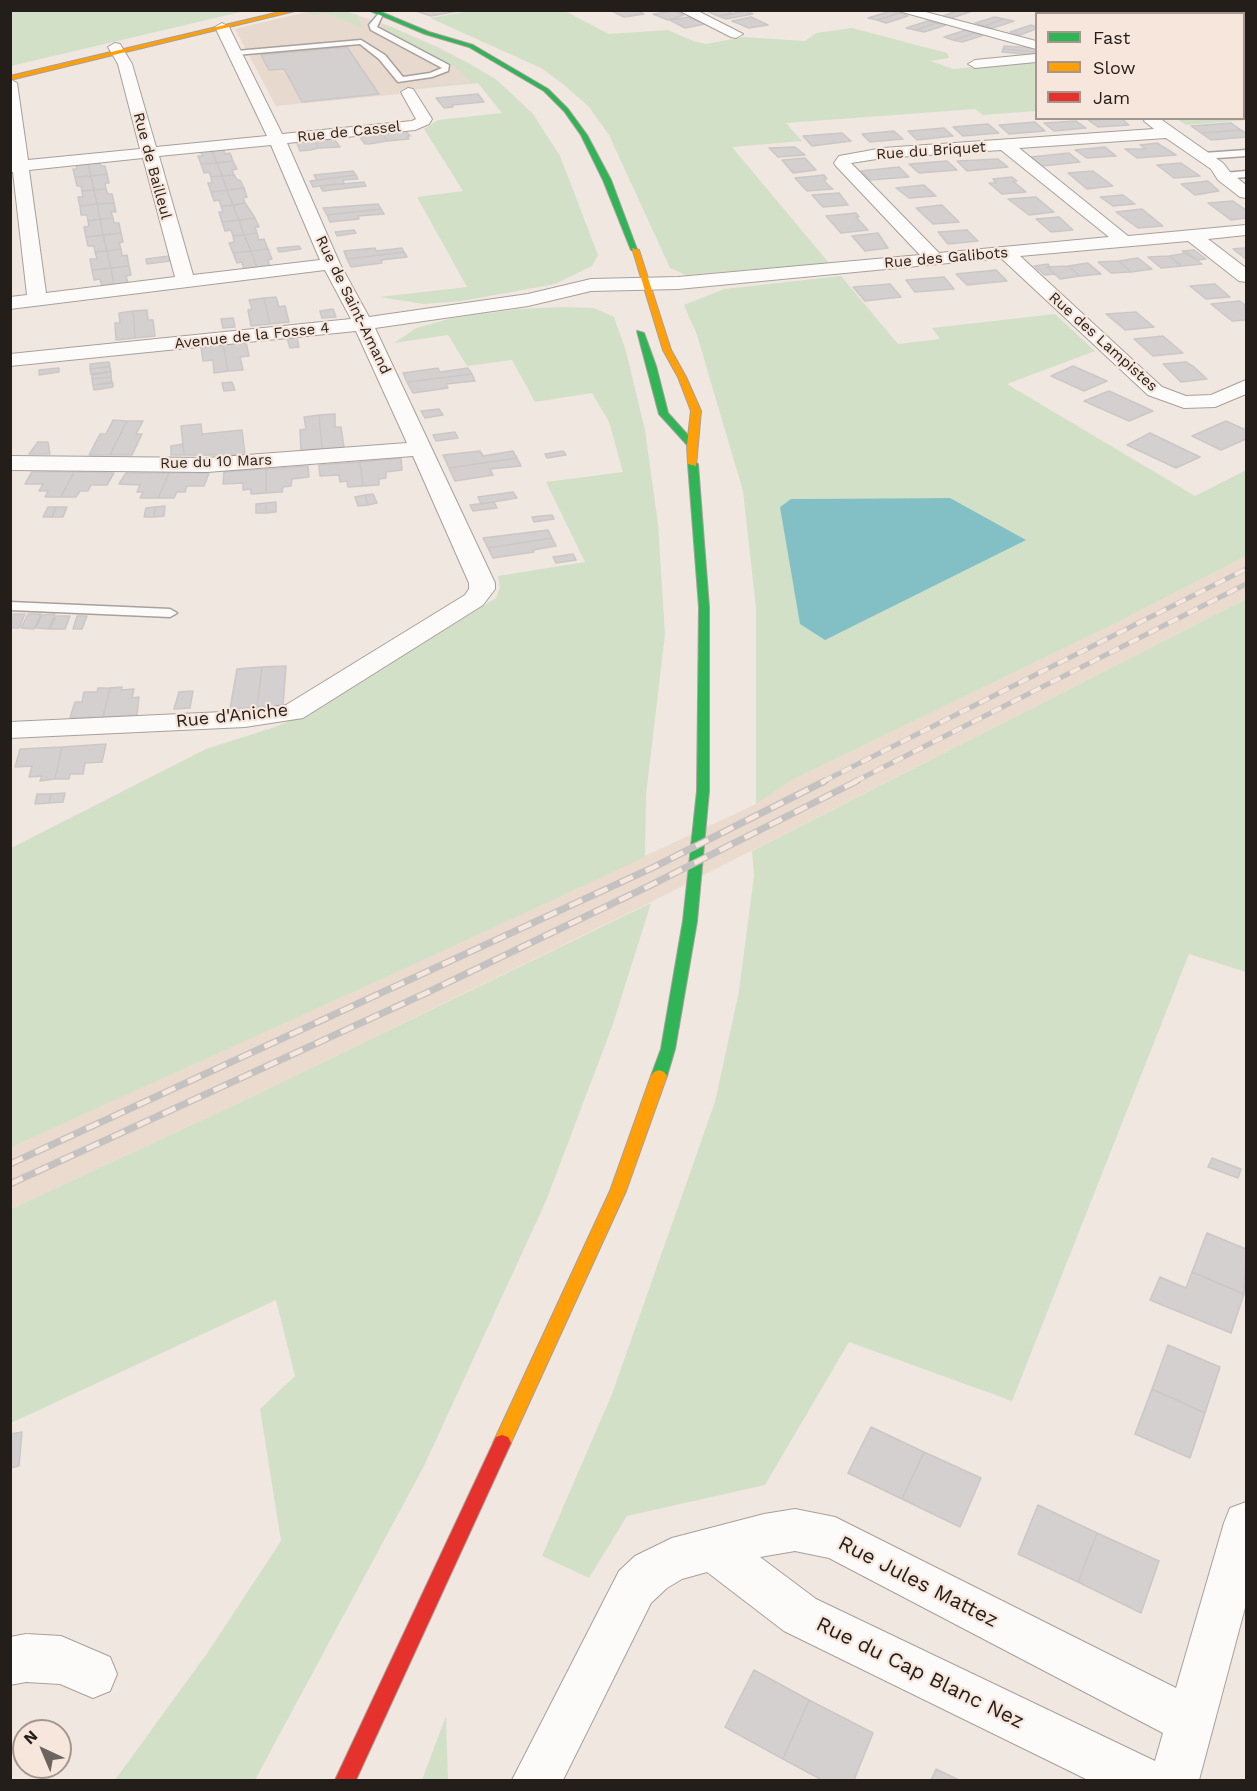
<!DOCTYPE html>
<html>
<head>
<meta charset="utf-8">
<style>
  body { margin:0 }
  #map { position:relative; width:1257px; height:1791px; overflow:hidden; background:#f1e7e1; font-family:"Work Sans",sans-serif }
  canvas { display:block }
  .frame { position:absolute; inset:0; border:12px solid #241e1a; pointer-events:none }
  .legend { position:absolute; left:1035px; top:12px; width:210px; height:108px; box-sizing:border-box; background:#f7e6db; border:2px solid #a3968e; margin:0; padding:8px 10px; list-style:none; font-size:18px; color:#241e1a }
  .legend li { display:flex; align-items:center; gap:12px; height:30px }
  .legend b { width:30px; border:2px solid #a3968e }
  .north { position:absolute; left:12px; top:1719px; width:60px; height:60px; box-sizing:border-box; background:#f7e6db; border:2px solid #a3968e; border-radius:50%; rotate:316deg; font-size:16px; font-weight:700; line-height:24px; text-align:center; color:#241e1a }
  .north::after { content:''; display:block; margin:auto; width:21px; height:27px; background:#6c6460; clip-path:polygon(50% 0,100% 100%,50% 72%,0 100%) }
</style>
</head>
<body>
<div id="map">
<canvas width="1257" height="1791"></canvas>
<div class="frame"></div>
<ul class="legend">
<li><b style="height:8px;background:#30b455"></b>Fast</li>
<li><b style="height:8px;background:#ff9f0a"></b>Slow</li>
<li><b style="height:8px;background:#e5322d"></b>Jam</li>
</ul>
<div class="north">N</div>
</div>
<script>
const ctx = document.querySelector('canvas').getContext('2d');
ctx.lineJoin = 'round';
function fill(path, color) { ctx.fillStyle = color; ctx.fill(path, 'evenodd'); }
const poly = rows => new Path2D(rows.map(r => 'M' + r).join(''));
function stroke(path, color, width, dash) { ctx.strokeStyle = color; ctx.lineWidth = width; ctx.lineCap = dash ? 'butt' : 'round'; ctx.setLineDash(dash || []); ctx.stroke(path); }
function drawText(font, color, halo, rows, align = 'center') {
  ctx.font = font + ' "Work Sans",sans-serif'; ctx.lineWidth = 4.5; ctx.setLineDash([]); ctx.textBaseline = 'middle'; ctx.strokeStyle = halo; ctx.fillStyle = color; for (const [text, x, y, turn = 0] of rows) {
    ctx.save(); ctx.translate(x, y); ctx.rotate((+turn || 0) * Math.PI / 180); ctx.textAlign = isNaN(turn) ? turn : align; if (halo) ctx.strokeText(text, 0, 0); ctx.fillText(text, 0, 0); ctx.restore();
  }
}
fill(poly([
  [311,11,344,11,387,25,438,47,472,65,478,83,399,91,400,94,276,106,235,29]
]), '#e8d9ce');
fill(poly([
  [1246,556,1246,599,651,902,239,1103,11,1209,10,1147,400,971,756,804,794,779,1116,623]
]), '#ebdace');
fill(poly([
  [11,10,245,10,245,11,11,66],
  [311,11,344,11,358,15,359,21,365,29,326,13,314,15,305,12],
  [470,11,565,11,609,34,668,30,693,41,706,44,743,37,805,41,816,33,852,28,947,53,949,58,930,61,953,69,1036,62,1036,111,983,115,975,109,786,123,802,141,732,147,829,263,686,275,670,268,609,135,589,107,563,84,541,68,430,18],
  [387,25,472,65,497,80,533,114,560,156,598,255,592,266,555,284,462,301,424,304,379,297,467,287,417,197,463,191,424,129,438,120,502,113,478,83,396,89,471,82,457,68,385,30,383,28],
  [1244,104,1246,105,1246,120,1186,125,1177,119,1244,118],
  [841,276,898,344,940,339,932,328,1055,314,1095,351,1007,384,1195,496,1246,470,1246,556,1116,623,794,779,756,804,756,608,743,491,697,335,684,305,724,289],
  [950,498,780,507,791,499],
  [562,307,594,308,614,317,626,351,645,430,658,524,665,634,646,795,645,857,400,971,11,1147,11,848,206,749,278,726,321,707,496,598,500,588,498,576,585,562,546,482,623,472,609,422,592,393,535,402,512,360,467,366,448,335,394,343,416,328,453,318,519,309],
  [1246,599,1246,972,1189,954,1012,1401,849,1342,765,1485,627,1516,589,1578,542,1556,612,1394,715,1102,739,991,754,876,752,851],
  [651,903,613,1024,546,1201,424,1466,255,1780,115,1780,208,1652,281,1541,260,1409,295,1376,276,1300,11,1423,11,1209,239,1103],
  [446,1716,448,1780,422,1780]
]), '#d2e0c7');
fill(poly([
  [950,498,1026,540,825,640,800,624,780,507,791,499]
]), '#83c0c6');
const building = poly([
  [413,10,455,10,458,11,431,16,413,10],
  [610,10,636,10,644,14,624,17,610,10],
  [725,10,733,14,718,16,707,11,725,10],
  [959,10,973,11,952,18,943,16,959,10],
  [675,11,684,15,668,20,653,14,675,11],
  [746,11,753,14,726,19,718,16,746,11],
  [891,11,900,13,877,20,868,18,891,11],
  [900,13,908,16,886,23,877,20,900,13],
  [689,17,705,24,685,28,670,20,689,17],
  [751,17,768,25,749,28,732,21,751,17],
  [995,17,1004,19,984,26,975,23,995,17],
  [1004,19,1014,21,993,28,984,26,1004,19],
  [928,21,937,23,915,30,906,28,928,21],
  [937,23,946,25,924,32,915,30,937,23],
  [1031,25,1036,27,1036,29,1020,35,1010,32,1031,25],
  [966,30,975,33,953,40,944,37,966,30],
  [975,33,984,35,962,42,953,40,975,33],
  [1004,46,1036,48,1036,52,1003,49,1004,46],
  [347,47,379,94,302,102,284,69,269,70,261,55,347,47],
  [1003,49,1036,52,1035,55,1002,52,1003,49],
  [478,94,484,102,452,105,453,107,444,108,436,98,478,94],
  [1121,118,1129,125,1098,127,1088,120,1121,118],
  [1076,121,1086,128,1054,131,1044,123,1076,121],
  [1035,122,1045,131,1009,134,999,125,1035,122],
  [1231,123,1241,130,1201,133,1191,126,1231,123],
  [988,124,999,133,963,136,953,127,988,124],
  [944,128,953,136,917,140,908,131,944,128],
  [1241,130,1246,133,1246,137,1211,140,1201,133,1241,130],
  [406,131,410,136,407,136,409,139,387,141,383,134,406,131],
  [894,131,903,139,870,142,862,134,894,131],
  [842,133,851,141,812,146,803,136,842,133],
  [383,134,387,141,369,144,365,144,359,136,383,134],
  [334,139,340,147,319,148,315,141,334,139],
  [315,141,319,148,310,150,300,151,297,143,315,141],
  [1157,143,1176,155,1137,158,1125,149,1146,149,1140,145,1157,143],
  [795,147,805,155,778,157,769,148,795,147],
  [1105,147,1116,156,1087,158,1075,150,1105,147],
  [223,148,225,154,230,153,233,161,217,163,211,149,223,148],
  [211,149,217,163,201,164,198,156,203,156,200,151,211,149],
  [1069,153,1080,162,1042,166,1031,157,1069,153],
  [805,158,816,170,793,173,782,160,805,158],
  [998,159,1008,167,967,171,957,161,998,159],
  [99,161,101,166,105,166,107,174,91,176,88,162,99,161],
  [233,161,237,169,232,170,234,175,222,176,217,163,233,161],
  [947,161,957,170,919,173,909,164,947,161],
  [88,162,91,176,75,177,73,169,77,169,76,164,88,162],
  [217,163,222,176,211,177,209,172,204,173,201,164,217,163],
  [1181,163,1200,176,1174,178,1157,165,1181,163],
  [899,167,909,177,870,180,861,171,899,167],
  [353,171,356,175,317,180,314,175,353,171],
  [1093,171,1113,186,1087,189,1068,173,1093,171],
  [107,174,109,183,105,183,106,189,94,190,91,176,107,174],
  [234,175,237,180,240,180,244,188,227,190,222,176,234,175],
  [356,175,358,179,343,180,344,183,313,187,310,181,356,175],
  [824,175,827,179,824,179,826,183,833,189,807,191,795,178,824,175],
  [91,176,94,190,82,191,81,186,77,186,75,177,91,176],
  [222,176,227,190,211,192,208,183,212,183,211,177,222,176],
  [1012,177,1017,181,1013,181,1026,192,1002,194,989,183,996,183,993,179,1012,177],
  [1208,181,1219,191,1195,195,1181,184,1208,181],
  [364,182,366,186,323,191,320,186,364,182],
  [924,185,936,196,909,198,896,188,924,185],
  [244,188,247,197,243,198,245,203,233,205,227,190,244,188],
  [106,189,108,194,112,194,114,203,97,204,94,190,106,189],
  [94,190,97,204,80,206,78,197,83,197,82,191,94,190],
  [227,190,233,205,221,206,219,200,214,201,211,192,227,190],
  [839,193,848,205,823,207,812,195,839,193],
  [1123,195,1135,204,1113,206,1100,197,1123,195],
  [1036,197,1054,212,1029,215,1008,199,1036,197],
  [1233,201,1246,210,1246,218,1231,220,1208,203,1233,201],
  [114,203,116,212,111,212,113,218,100,219,97,204,114,203],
  [245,203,255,218,239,220,233,205,245,203],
  [97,204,100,219,88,221,87,215,81,215,80,206,97,204],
  [378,204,381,209,327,215,323,208,378,204],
  [233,205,239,220,222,222,219,212,223,212,221,206,233,205],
  [942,205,959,222,933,224,916,208,942,205],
  [381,209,384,214,358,216,359,219,330,222,327,215,381,209],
  [1142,209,1163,226,1138,228,1116,212,1142,209],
  [856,213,859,217,856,217,868,230,841,233,826,216,856,213],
  [1059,217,1073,230,1051,232,1036,219,1059,217],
  [113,218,114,223,119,223,121,233,103,235,100,219,113,218],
  [255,218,259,227,255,227,257,233,244,235,239,220,255,218],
  [100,219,103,235,86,237,84,227,89,226,88,221,100,219],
  [239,220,244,235,233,236,231,230,225,231,222,222,239,220],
  [354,230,356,233,337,236,335,232,354,230],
  [967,230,978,241,948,244,938,232,967,230],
  [121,233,123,242,119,243,121,249,107,251,103,235,121,233],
  [257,233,259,240,264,239,268,249,251,251,244,235,257,233],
  [878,233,888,248,865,251,852,236,878,233],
  [103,235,107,251,95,252,94,246,88,246,86,237,103,235],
  [244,235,251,251,233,253,229,243,234,242,233,236,244,235],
  [299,246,301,249,279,252,277,248,299,246],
  [375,248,376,251,402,248,404,252,347,259,344,251,375,248],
  [1243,248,1246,248,1246,259,1233,249,1243,248],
  [121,249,122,256,127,255,129,266,111,268,107,251,121,249],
  [268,249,272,259,268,260,270,267,257,268,251,251,268,249],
  [1194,250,1206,259,1197,260,1182,251,1194,250],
  [107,251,111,268,92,270,90,259,97,259,95,252,107,251],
  [251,251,257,268,244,270,242,262,237,263,233,253,251,251],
  [404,252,407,257,381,260,382,263,351,267,347,259,404,252],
  [1188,253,1202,264,1182,266,1169,256,1188,253],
  [169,256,170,261,147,264,146,259,169,256],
  [1169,256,1182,266,1161,268,1148,257,1169,256],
  [1138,258,1152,269,1131,272,1119,261,1138,258],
  [1119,261,1131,272,1111,273,1098,262,1119,261],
  [1088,263,1101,274,1080,276,1068,266,1088,263],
  [1048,264,1050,267,1047,267,1055,274,1045,275,1034,266,1048,264],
  [129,266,131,275,126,276,128,283,114,285,111,268,129,266],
  [1068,266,1080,276,1060,279,1047,267,1068,266],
  [111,268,114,285,102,286,100,279,94,280,92,270,111,268],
  [996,270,1007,281,967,285,956,274,996,270],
  [944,277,954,289,915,292,906,280,944,277],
  [890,284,901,297,865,301,853,287,890,284],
  [1215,284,1230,297,1206,299,1190,286,1215,284],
  [276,297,279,307,285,306,289,322,270,324,264,298,276,297],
  [264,298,270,324,251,326,248,310,252,309,249,300,264,298],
  [1240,301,1246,306,1245,306,1246,320,1232,321,1211,304,1240,301],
  [333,309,336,317,322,318,320,311,333,309],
  [147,310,148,320,153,320,155,336,135,338,133,311,147,310],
  [133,311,135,338,116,340,115,323,120,323,119,313,133,311],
  [1136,312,1154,327,1125,330,1106,314,1136,312],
  [233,318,235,327,223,328,221,319,233,318],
  [1163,336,1183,353,1153,356,1134,339,1163,336],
  [297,337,299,347,290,348,287,338,297,337],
  [246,342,249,356,240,357,243,370,228,371,223,344,246,342],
  [223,344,228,371,214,373,213,360,203,361,201,347,223,344],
  [109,362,110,366,90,369,90,364,109,362],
  [1186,362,1194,367,1207,379,1181,382,1163,364,1186,362],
  [1073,366,1107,381,1084,391,1051,376,1073,366],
  [110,367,111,371,91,374,90,369,110,367],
  [59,368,59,372,39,375,39,370,59,368],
  [438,368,440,372,468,368,472,374,407,382,403,373,438,368],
  [111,372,111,377,92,379,92,375,111,372],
  [472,374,475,381,446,384,448,388,413,393,407,382,472,374],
  [111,377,112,382,93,385,92,379,111,377],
  [232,382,235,390,224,391,222,383,232,382],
  [113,383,113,387,94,390,93,385,113,383],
  [1109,391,1153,411,1129,421,1084,401,1109,391],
  [439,409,443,415,425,418,421,411,439,409],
  [335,414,335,427,341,427,344,447,322,449,319,415,335,414],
  [319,415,322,449,301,450,300,430,306,429,304,417,319,415],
  [113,420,127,421,110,455,89,455,100,434,106,434,113,420],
  [127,421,143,421,136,434,142,434,132,455,110,455,127,421],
  [1226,421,1246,430,1246,439,1221,450,1192,436,1226,421],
  [201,424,202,434,242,430,245,455,184,455,181,426,201,424],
  [455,432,458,438,436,441,433,435,455,432],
  [1150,433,1200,457,1176,468,1127,445,1150,433],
  [38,442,48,442,50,454,29,454,38,442],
  [183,444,184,455,171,455,171,446,183,444],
  [480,451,483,456,513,451,517,458,449,468,443,455,480,451],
  [563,451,566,455,547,458,545,454,563,451],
  [401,458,402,470,386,472,386,478,379,479,379,485,363,486,360,462,401,458],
  [517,458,521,466,490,469,493,475,455,481,449,468,517,458],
  [360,462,363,486,348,487,347,481,340,482,339,475,320,476,319,465,360,462],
  [308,466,309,477,292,479,291,486,283,487,282,492,266,493,266,469,308,466],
  [266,469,266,493,251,494,251,489,243,490,243,483,223,484,224,472,266,469],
  [32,472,74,472,61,497,45,497,48,491,39,491,43,484,25,484,32,472],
  [74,472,114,473,107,485,91,485,88,491,80,491,76,497,61,497,74,472],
  [126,473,169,473,158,498,140,498,143,492,137,492,140,485,119,484,126,473],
  [169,473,209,473,204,486,187,486,185,492,177,492,174,498,158,498,169,473],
  [513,492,517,498,481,504,478,497,513,492],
  [373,494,377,503,368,505,365,495,373,494],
  [365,495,368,505,358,506,355,497,365,495],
  [276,502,276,512,266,513,266,503,276,502],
  [494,502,497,508,473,511,470,505,494,502],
  [266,503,266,513,256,513,256,504,266,503],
  [165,506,164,516,154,517,155,507,165,506],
  [48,507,56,507,52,517,43,517,48,507],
  [56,507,67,507,63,517,52,517,56,507],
  [155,507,154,517,144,517,146,508,155,507],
  [552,515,554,519,534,522,532,517,552,515],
  [548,530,552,538,488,548,483,538,548,530],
  [552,538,556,546,533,550,534,552,493,558,488,548,552,538],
  [573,554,576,560,556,563,553,557,573,554],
  [11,614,25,614,19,628,10,628,11,614],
  [28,614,41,614,34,629,21,628,28,614],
  [55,614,49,629,36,628,42,615,55,614],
  [56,616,70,616,65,629,50,629,56,616],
  [77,616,87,616,82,629,73,629,77,616],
  [286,666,283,706,257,707,262,667,286,666],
  [262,667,257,707,230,709,237,669,262,667],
  [122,687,121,690,134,689,132,698,139,697,137,715,103,717,110,688,122,687],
  [98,688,110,688,103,717,70,718,75,702,82,702,84,692,97,692,98,688],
  [193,691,190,708,174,709,179,692,193,691],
  [106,744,102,762,85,763,83,774,70,774,69,779,55,779,62,747,106,744],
  [62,747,55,779,40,781,42,776,29,777,32,766,15,767,20,749,62,747],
  [65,793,63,802,49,803,51,794,65,793],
  [37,794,51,794,49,803,35,804,37,794],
  [1212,1158,1241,1169,1238,1178,1208,1167,1212,1158],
  [1207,1233,1246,1249,1244,1294,1192,1272,1207,1233],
  [1192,1272,1244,1294,1231,1333,1150,1300,1160,1277,1186,1288,1192,1272],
  [1168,1345,1220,1367,1205,1413,1152,1389,1168,1345],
  [1152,1389,1205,1413,1190,1458,1135,1434,1152,1389],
  [871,1427,924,1452,902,1499,848,1473,871,1427],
  [22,1432,19,1466,10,1468,10,1434,22,1432],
  [924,1452,981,1478,960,1527,902,1499,924,1452],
  [1038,1505,1097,1533,1078,1582,1018,1554,1038,1505],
  [1097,1533,1159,1561,1141,1613,1078,1582,1097,1533],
  [754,1670,809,1700,783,1759,725,1727,754,1670],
  [809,1700,873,1733,854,1780,822,1780,783,1759,809,1700],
  [936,1769,959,1780,931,1780,936,1769]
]);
fill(building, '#d5d0d0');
stroke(building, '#ccc7c7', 1.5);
const lane = poly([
  [380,12,383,14,377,27,449,65,448,71,432,77,398,82,379,59,360,44,236,55,232,53,236,51,361,40,385,55,403,77,430,73,442,68,371,30,369,25,380,12],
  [1246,150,1246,156,1203,159,1199,156,1203,153,1246,150],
  [1246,171,1246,177,1224,179,1220,176,1224,173,1246,171],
  [10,602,170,609,177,613,170,617,10,610,10,602]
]);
const street = poly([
  [678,10,696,10,743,34,736,38,731,37,678,10],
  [895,10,918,10,1036,41,1036,49,895,10],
  [222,23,229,27,282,134,412,121,416,119,401,92,408,88,413,89,432,119,429,124,415,130,287,143,340,264,369,317,528,294,591,279,678,277,920,255,836,166,834,163,839,156,883,148,1154,129,1144,121,1146,118,1159,118,1223,163,1230,172,1246,185,1246,198,1240,197,1218,180,1211,169,1166,138,1019,148,1128,236,1246,225,1246,235,1208,239,1246,268,1246,282,1239,281,1188,241,1020,256,1162,387,1186,396,1211,395,1246,380,1246,394,1215,407,1184,408,1148,395,1001,258,678,289,591,291,528,306,375,328,495,583,495,589,483,605,303,718,245,727,10,738,10,722,245,711,286,705,465,595,469,589,469,583,413,456,207,472,10,470,10,456,207,458,407,443,356,331,10,366,10,354,351,319,325,270,10,309,10,297,27,295,13,172,10,172,10,79,17,83,28,160,140,149,118,64,108,47,115,43,120,44,132,64,156,147,267,136,215,27,222,23],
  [271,145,320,260,193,275,159,156,271,145],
  [1001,150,1109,237,939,253,851,163,883,158,1001,150],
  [143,158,175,277,46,293,29,170,143,158],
  [1244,33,1246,33,1246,41,1244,41,1244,33],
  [1036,54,1036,62,975,68,968,64,975,60,1036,54],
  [1244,96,1246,97,1246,107,1244,106,1244,96],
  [1246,1502,1246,1604,1199,1780,1088,1780,784,1631,707,1572,682,1579,667,1588,651,1603,563,1780,512,1780,619,1571,635,1556,672,1538,764,1514,795,1509,835,1517,1176,1688,1224,1523,1230,1508,1246,1502],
  [795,1551,829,1558,1163,1733,1155,1761,816,1599,760,1557,795,1551],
  [26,1634,61,1636,110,1657,117,1674,110,1691,93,1698,60,1684,26,1682,10,1685,10,1637,26,1634]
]);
const fast = poly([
  [368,10,376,10,429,32,473,45,548,89,568,109,587,135,611,180,638,252,631,250,603,180,581,135,564,111,544,91,469,47,425,34,368,10],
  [637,331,644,333,656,366,668,413,695,443,695,447,689,447,659,414,637,331],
  [693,461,698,464,709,607,709,791,697,921,675,1049,667,1076,664,1080,659,1082,654,1080,651,1076,661,1049,683,921,697,791,699,607,688,464,693,461]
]);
const slow = poly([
  [288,10,299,10,10,80,10,76,288,10],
  [632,248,639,250,671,350,686,377,701,411,696,466,688,464,687,445,691,411,678,377,663,350,632,248],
  [659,1070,664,1072,667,1076,626,1191,508,1449,502,1451,496,1449,493,1443,610,1191,651,1076,654,1072,659,1070]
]);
const jam = poly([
  [502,1435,508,1437,511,1443,356,1780,335,1780,496,1437,502,1435]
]);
stroke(lane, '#a7a09b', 3);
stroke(street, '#a7a09b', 2);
stroke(fast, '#a7a09b', 2);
stroke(slow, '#a7a09b', 2);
stroke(jam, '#a7a09b', 2);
fill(lane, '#fdfbfa');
fill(street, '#fdfbfa');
fill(fast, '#30b455');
fill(slow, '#ff9f0a');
fill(jam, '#e5322d');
const railFar1 = poly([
  [822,782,1246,569],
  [854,782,1246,584]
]);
const rail = poly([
  [10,1164,654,867,825,781],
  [10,1184,424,994,649,886,857,781]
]);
stroke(railFar1, '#c4c2c0', 5);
stroke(rail, '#c4c2c0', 7);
stroke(railFar1, '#f7e6db', 4, [11]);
stroke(rail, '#f7e6db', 4.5, [14]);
drawText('15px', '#241e1a', '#f7e6db', [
  ["Rue de Cassel",349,132,-6],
  ["Rue du Briquet",931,151,-4],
  ["Rue de Bailleul",152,166,75],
  ["Rue des Galibots",946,258,-5],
  ["Rue de Saint-Amand",353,305,64],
  ["Avenue de la Fosse 4",252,336,-6],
  ["Rue des Lampistes",1103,342,42],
  ["Rue du 10 Mars",216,462,-2]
]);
drawText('18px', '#241e1a', '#f7e6db', [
  ["Rue d'Aniche",232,716,-6]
]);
drawText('21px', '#241e1a', '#f7e6db', [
  ["Rue Jules Mattez",918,1582,27],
  ["Rue du Cap Blanc Nez",920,1673,26]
]);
</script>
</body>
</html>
